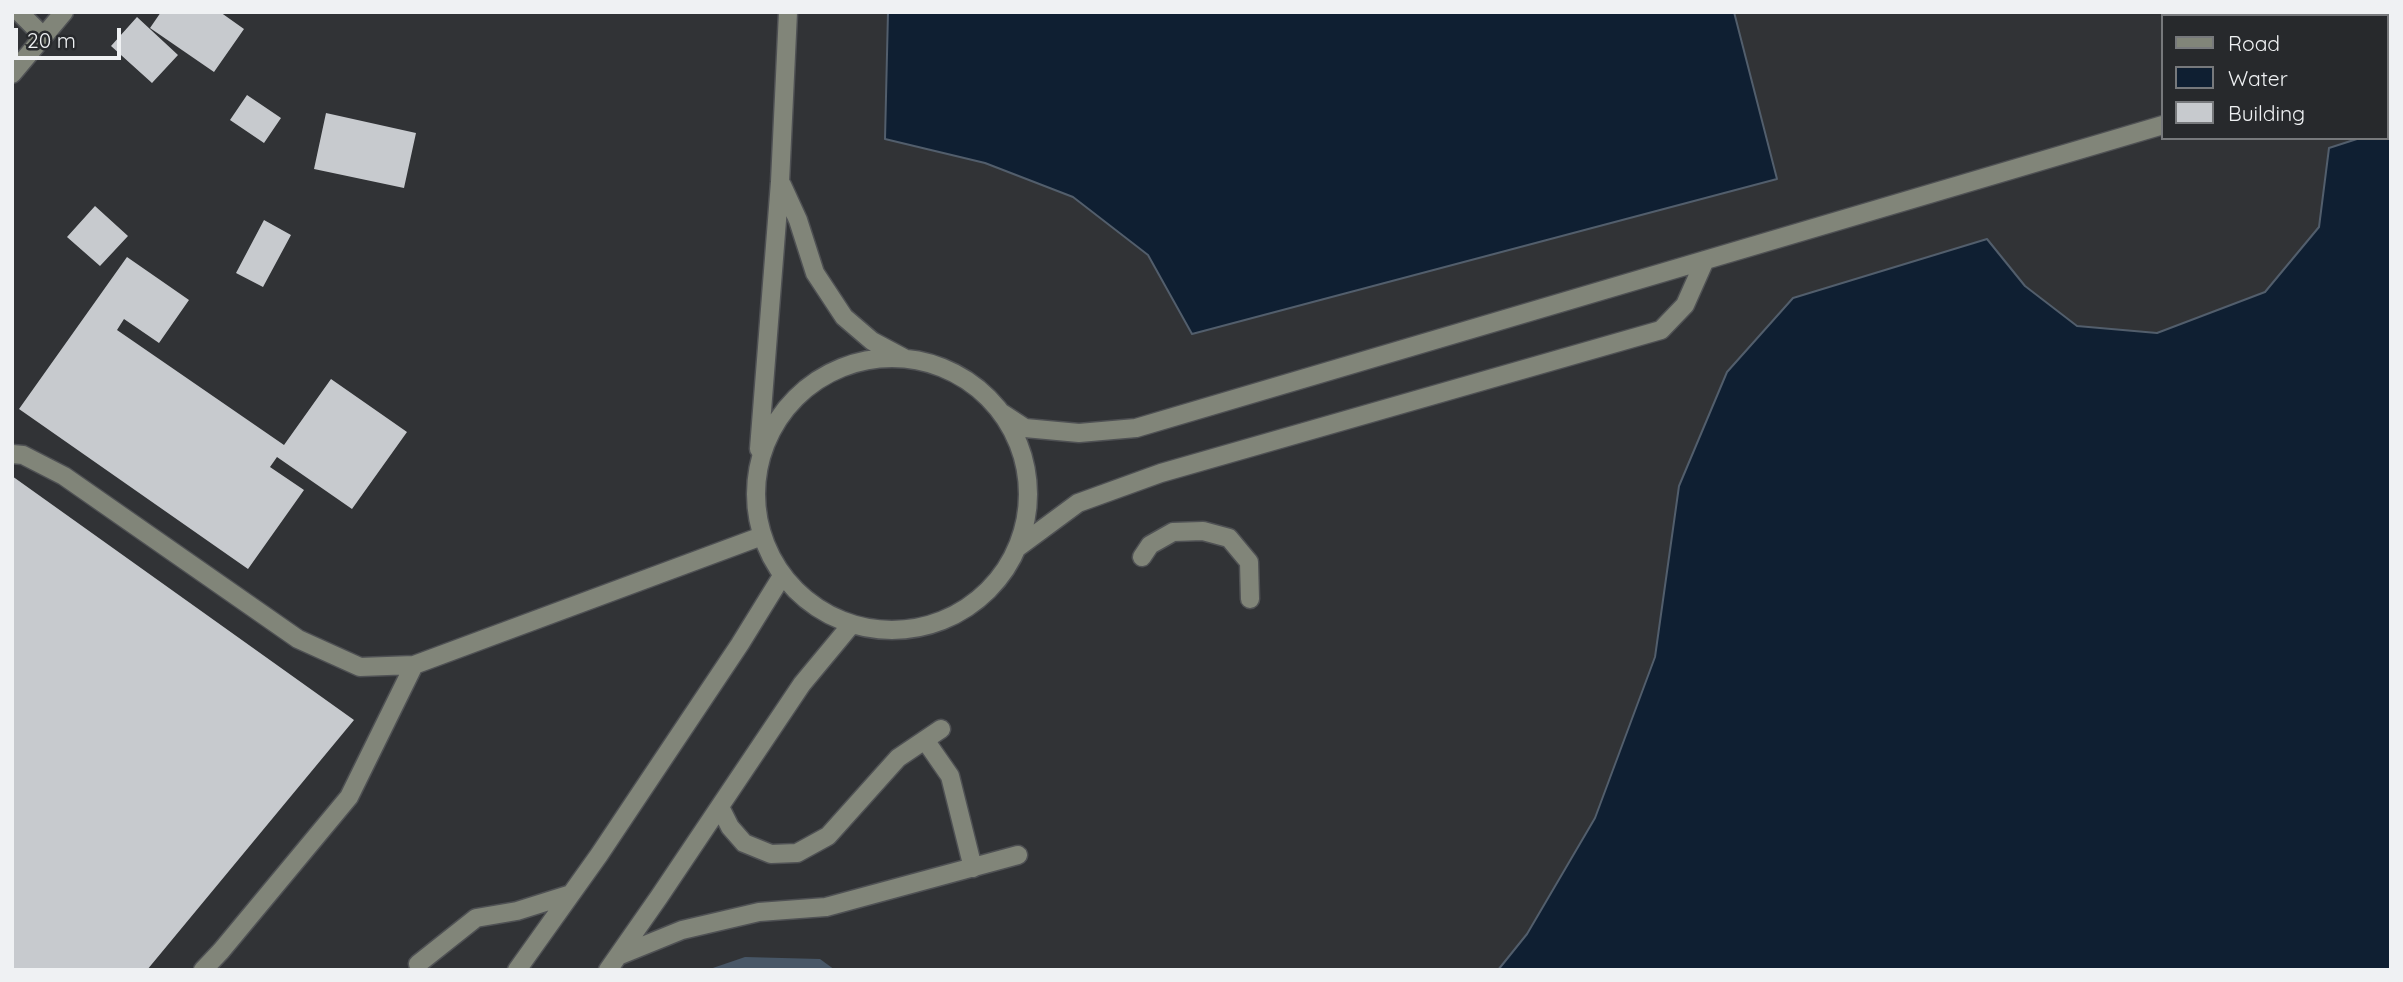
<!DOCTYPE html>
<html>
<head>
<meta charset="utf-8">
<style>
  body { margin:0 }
  #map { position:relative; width:2403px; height:982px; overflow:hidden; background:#313336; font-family:Quicksand,sans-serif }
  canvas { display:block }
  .frame { position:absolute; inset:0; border:14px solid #eff1f3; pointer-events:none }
  .legend { position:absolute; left:2161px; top:14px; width:228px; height:126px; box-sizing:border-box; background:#27292c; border:2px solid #77797c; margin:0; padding:9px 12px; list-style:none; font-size:21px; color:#eff1f3 }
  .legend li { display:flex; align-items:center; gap:14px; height:35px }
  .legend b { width:35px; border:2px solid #77797c }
  .scale { position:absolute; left:14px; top:28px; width:107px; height:32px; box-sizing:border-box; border:4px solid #eff1f3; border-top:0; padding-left:9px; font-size:21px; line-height:24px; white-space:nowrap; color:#eff1f3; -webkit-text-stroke:5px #27292c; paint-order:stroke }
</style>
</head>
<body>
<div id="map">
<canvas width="2403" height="982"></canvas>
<div class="frame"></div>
<ul class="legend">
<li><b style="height:9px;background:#818579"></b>Road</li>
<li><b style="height:19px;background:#0f1f32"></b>Water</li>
<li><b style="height:19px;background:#c7cace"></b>Building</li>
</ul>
<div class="scale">20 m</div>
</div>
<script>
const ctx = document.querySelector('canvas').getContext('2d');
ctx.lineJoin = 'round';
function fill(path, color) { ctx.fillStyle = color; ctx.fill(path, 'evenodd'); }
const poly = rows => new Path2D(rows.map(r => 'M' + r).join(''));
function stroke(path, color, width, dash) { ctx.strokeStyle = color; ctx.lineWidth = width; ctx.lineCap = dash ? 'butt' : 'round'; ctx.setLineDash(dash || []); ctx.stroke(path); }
fill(poly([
  [745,957,820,959,835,970,707,970]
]), '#485767');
const water = poly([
  [888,12,1734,12,1777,179,1192,334,1148,255,1073,197,985,163,885,139,888,12],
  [2250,12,2364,12,2352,16,2250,16,2250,12],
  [2391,129,2391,970,1498,970,1527,934,1595,818,1655,657,1679,486,1727,372,1793,298,1987,239,2025,286,2077,326,2157,333,2265,292,2319,227,2329,148,2360,138,2387,138,2387,130,2391,129]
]);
fill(water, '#0f1f32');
stroke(water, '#525e6c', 2);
fill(poly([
  [161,12,220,12,244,29,214,72,150,28],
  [137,17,178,55,152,83,111,46],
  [247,95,281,118,264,143,230,120],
  [326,113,416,133,404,188,314,169],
  [95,206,128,236,100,266,67,237],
  [264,220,291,235,263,287,236,273],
  [127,257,189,300,159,343,124,319,117,330,284,445,331,379,407,432,352,509,277,457,270,467,304,490,248,569,19,409],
  [12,476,354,720,147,970,12,970]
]), '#c7cace');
const minor = poly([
  [19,12,43,36],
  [2387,59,2391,58],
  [12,74,64,12],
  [782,185,798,220,815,273,844,317,872,341,904,358],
  '756 494a136 136 0 1 1 272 0a136 136 0 1 1-272 0Z',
  [1002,413,1025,428,1079,433,1136,428,2163,125],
  [759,449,780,182,788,12],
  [12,454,23,455,64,476,298,639,360,667,414,665,762,536],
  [1017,548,1078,503,1161,473,1661,330,1685,305,1705,260],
  [1142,557,1150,545,1173,532,1203,531,1229,538,1249,562,1250,599],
  [925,740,950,776,973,868],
  [720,807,730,827,744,843,771,854,797,853,828,836,898,758,941,729],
  [618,956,682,930,759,912,826,907,1018,855],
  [418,964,476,918,517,911,571,894],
  [203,970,221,951,349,797,414,665],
  [517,970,599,855,740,644,782,576],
  [608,970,659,897,802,684,851,625]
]);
stroke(minor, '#4f5154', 21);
stroke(minor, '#818579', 18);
</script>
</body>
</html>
